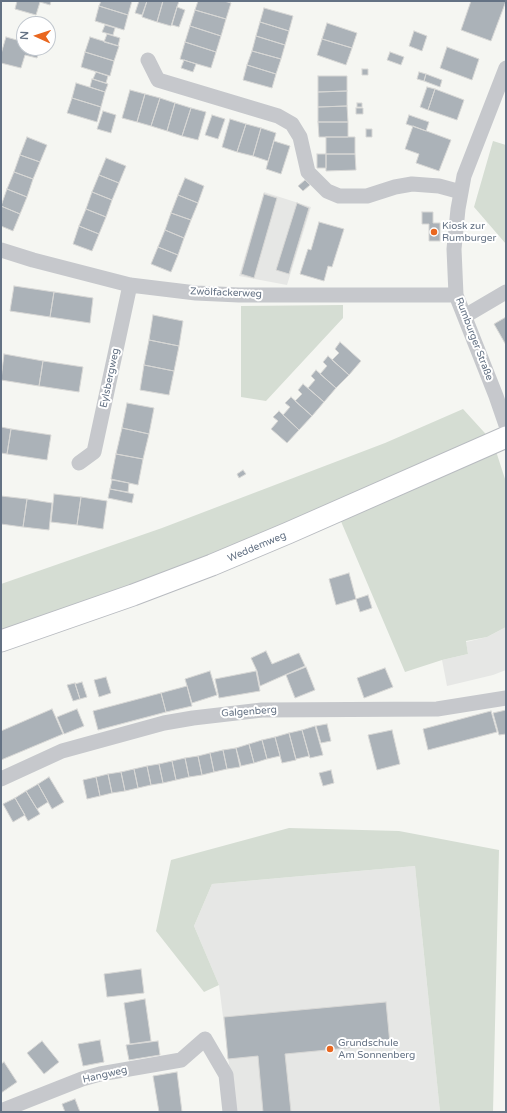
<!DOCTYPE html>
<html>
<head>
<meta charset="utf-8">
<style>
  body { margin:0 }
  #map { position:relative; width:507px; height:1113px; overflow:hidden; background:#f5f6f2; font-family:"Varela Round",sans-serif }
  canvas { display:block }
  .frame { position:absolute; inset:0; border:2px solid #647284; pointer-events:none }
  .north { position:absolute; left:16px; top:16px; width:40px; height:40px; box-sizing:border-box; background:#fff; border:1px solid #c1c7ce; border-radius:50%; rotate:273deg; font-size:11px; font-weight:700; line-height:16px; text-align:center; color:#647284 }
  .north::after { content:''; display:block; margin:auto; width:14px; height:18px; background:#e9671f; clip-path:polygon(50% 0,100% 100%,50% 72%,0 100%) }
</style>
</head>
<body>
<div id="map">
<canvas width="507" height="1113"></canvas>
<div class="frame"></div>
<div class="north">N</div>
</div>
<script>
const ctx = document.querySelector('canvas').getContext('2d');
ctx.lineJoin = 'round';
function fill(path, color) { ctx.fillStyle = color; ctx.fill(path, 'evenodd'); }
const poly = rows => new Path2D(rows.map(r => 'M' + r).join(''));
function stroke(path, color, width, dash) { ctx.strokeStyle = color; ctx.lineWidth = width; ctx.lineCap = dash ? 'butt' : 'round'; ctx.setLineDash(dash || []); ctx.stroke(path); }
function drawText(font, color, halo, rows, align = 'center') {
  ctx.font = font + ' "Varela Round",sans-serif'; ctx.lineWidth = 4; ctx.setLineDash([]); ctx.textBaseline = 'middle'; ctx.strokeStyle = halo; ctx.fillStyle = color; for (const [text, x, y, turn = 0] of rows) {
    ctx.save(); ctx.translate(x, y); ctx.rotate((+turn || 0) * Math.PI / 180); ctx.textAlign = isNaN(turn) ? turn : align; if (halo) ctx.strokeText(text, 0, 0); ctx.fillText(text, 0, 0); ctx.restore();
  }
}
fill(poly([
  [264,192,311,207,287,285,239,276],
  [506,627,506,670,493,675,447,686,442,660,468,654,466,642,487,637],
  [415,866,440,1112,235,1112,219,985,194,926,212,884]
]), '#e6e7e5');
fill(poly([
  [493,141,506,145,506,244,474,207],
  [343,305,343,318,266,401,241,397,241,306],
  [463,409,493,442,506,482,506,627,487,637,466,641,468,654,442,660,405,672,337,512,1,633,1,584,162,528,385,443],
  [289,828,399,831,499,850,493,1112,440,1112,415,866,212,884,194,926,219,985,204,992,156,931,171,860]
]), '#d5ddd3');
const building = poly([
  [17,1,51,1,50,5,40,2,36,15,15,9,17,1],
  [101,1,132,1,128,15,99,6,101,1],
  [139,1,147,1,142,15,135,13,139,1],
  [147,1,163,1,157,22,142,17,147,1],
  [163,1,179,1,171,26,157,22,163,1],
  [198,1,224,1,231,3,226,19,195,10,198,1],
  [471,1,506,1,491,41,461,30,471,1],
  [99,6,128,15,124,30,95,21,99,6],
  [177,7,185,10,179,27,172,25,177,7],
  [264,8,293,16,289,31,260,22,264,8],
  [195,10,226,19,221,36,190,26,195,10],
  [32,21,44,24,31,24,32,21],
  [260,22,289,31,285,45,256,36,260,22],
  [327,23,357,33,352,48,322,39,327,23],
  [105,25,115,28,113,35,102,32,105,25],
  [190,26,221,36,216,52,185,42,190,26],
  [414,31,427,36,422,51,409,46,414,31],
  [107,34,120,38,118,46,104,42,107,34],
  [256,36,285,45,281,59,252,51,256,36],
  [6,37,24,42,24,48,40,48,37,58,25,55,21,68,1,63,1,54,6,37],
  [90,37,119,46,114,61,85,52,90,37],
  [322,39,352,48,346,65,317,55,322,39],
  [185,42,216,52,211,68,180,59,185,42],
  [447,47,479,59,472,80,440,68,447,47],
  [252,51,281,59,276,74,247,65,252,51],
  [85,52,114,61,110,76,81,67,85,52],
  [390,52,404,57,401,65,387,60,390,52],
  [184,60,196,64,193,72,181,68,184,60],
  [247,65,276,74,272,88,243,80,247,65],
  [362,69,368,69,368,75,362,75,362,69],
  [96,72,108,76,106,83,93,79,96,72],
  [419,72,426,74,424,81,417,79,419,72],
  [426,74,442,80,440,87,424,81,426,74],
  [318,76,347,76,347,91,318,92,318,76],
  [92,79,108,84,105,92,90,87,92,79],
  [76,83,105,92,101,107,72,98,76,83],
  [427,87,435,89,428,110,420,107,427,87],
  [435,89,464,100,457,120,428,110,435,89],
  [130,90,145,94,137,122,122,118,130,90],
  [347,91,347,106,318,107,318,92,347,91],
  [145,94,160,98,151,126,137,122,145,94],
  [72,98,101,107,97,122,67,113,72,98],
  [160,98,175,103,167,131,151,126,160,98],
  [175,103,191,108,182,136,167,131,175,103],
  [357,103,362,103,362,107,357,107,357,103],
  [347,106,348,122,318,122,318,107,347,106],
  [191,108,206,112,198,140,182,136,191,108],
  [356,108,363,108,363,114,356,114,356,108],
  [103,111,116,115,111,133,97,129,103,111],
  [212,115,225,119,218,139,205,135,212,115],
  [409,115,429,122,426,131,406,124,409,115],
  [230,119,246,124,237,152,222,147,230,119],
  [318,122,348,122,348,137,319,137,318,122],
  [246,124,261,128,253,156,237,152,246,124],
  [413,126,451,140,439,171,416,163,419,154,405,149,413,126],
  [261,128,276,133,268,161,253,156,261,128],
  [366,129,372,129,372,137,366,137,366,129],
  [27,137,47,145,40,162,20,155,27,137],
  [326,137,355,137,355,154,326,154,326,137],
  [274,141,290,146,281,174,266,169,274,141],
  [317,154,326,154,326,168,317,168,317,154],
  [326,154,355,154,356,170,326,171,326,154],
  [20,155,40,162,33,179,14,172,20,155],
  [106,158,126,166,119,183,99,175,106,158],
  [14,172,33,179,27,197,7,189,14,172],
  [99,175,119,183,112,200,92,192,99,175],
  [185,178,204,186,198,203,178,195,185,178],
  [305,180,310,185,303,191,298,186,305,180],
  [7,189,27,197,20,214,1,206,7,189],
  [92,192,112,200,106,217,86,209,92,192],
  [264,194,277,198,254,278,241,274,264,194],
  [178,195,198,203,191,220,171,213,178,195],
  [297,203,309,208,289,274,276,270,297,203],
  [1,206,20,214,13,231,1,226,1,206],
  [86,209,106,217,99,234,79,226,86,209],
  [422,212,433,212,433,223,440,223,440,241,429,241,429,224,422,224,422,212],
  [171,213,191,220,184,238,165,230,171,213],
  [319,222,344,229,332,267,328,266,324,281,300,274,308,249,311,250,319,222],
  [79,226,99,234,92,251,73,244,79,226],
  [165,230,184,238,178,255,158,247,165,230],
  [158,247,178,255,171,272,151,264,158,247],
  [14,286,54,292,50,317,10,311,14,286],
  [54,292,93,298,90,323,50,317,54,292],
  [153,315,183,321,179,346,149,340,153,315],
  [506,317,506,345,494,324,506,317],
  [149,340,179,346,174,371,144,365,149,340],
  [340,342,361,361,349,375,332,360,339,353,335,349,340,342],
  [4,354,43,361,39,386,1,380,4,354],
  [328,356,349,375,336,388,320,374,327,366,323,362,328,356],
  [43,361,83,367,79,392,39,386,43,361],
  [144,365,174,371,169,395,140,390,144,365],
  [316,370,336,388,324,402,308,388,315,380,311,376,316,370],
  [303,384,324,402,312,416,295,401,302,394,298,390,303,384],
  [291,397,312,416,299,430,283,415,290,407,285,403,291,397],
  [127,403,154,408,149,434,122,428,127,403],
  [279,411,299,430,287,443,271,429,278,421,273,417,279,411],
  [1,427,11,429,7,454,1,453,1,427],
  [122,428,149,434,143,459,116,454,122,428],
  [11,429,51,435,47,460,7,454,11,429],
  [116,454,143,459,138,485,111,479,116,454],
  [243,470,246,474,239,478,237,474,243,470],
  [112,480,129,483,128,492,110,489,112,480],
  [110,489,134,494,132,503,108,498,110,489],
  [54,494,81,497,77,525,51,522,54,494],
  [1,496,27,499,23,527,1,524,1,496],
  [81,497,107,501,103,529,77,525,81,497],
  [27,499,52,503,49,530,23,527,27,499],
  [349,573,356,599,336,605,329,579,349,573],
  [368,595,372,608,360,612,356,599,368,595],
  [266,651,272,664,299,653,305,666,260,686,257,671,251,658,266,651],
  [306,667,315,690,295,698,286,675,306,667],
  [385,668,393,687,364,698,357,678,385,668],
  [210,671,217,695,192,703,185,679,210,671],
  [256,671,260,691,219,698,215,679,256,671],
  [106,677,111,693,99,697,94,680,106,677],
  [82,682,87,697,80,699,75,684,82,682],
  [75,683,80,699,73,701,67,685,75,683],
  [187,686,192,706,166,712,161,693,187,686],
  [161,693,166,712,98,730,93,711,161,693],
  [52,709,63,734,1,760,1,731,52,709],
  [77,709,84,726,64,734,57,717,77,709],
  [506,710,506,734,499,735,493,713,506,710],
  [491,711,497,732,428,750,423,729,491,711],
  [327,724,331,741,321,743,316,726,327,724],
  [315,726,323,755,310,758,302,730,315,726],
  [302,730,309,756,296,759,289,733,302,730],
  [392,730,400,764,377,770,368,735,392,730],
  [289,733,296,760,282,763,275,737,289,733],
  [275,737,280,756,267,759,262,740,275,737],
  [262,740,267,759,254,763,249,744,262,740],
  [249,744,254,763,241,766,236,748,249,744],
  [236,748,240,767,227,769,223,750,236,748],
  [223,750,227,769,214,772,210,753,223,750],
  [210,753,214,772,202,775,198,756,210,753],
  [198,756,202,775,189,777,185,758,198,756],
  [185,758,189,777,176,780,172,761,185,758],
  [172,761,176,780,163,783,159,764,172,761],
  [159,764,163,783,151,785,147,766,159,764],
  [147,766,151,785,138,788,134,769,147,766],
  [134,769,138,788,125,791,121,772,134,769],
  [331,770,334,783,323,786,319,773,331,770],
  [121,772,125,791,112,793,108,774,121,772],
  [108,774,112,793,100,796,96,777,108,774],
  [49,777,64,802,52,809,38,784,49,777],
  [96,777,100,796,87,799,83,780,96,777],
  [38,784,48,802,37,809,26,791,38,784],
  [26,791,40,814,28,821,15,798,26,791],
  [15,798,25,815,13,822,3,804,15,798],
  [141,969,144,993,107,997,104,974,141,969],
  [145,999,151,1041,130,1044,124,1003,145,999],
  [386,1002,390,1044,285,1054,291,1112,263,1112,258,1056,228,1059,224,1017,386,1002],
  [100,1040,104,1062,83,1066,78,1044,100,1040],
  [42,1041,59,1062,44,1074,27,1053,42,1041],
  [158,1041,160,1055,129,1060,126,1045,158,1041],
  [4,1062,17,1082,1,1093,1,1064,4,1062],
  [177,1072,182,1112,159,1112,153,1076,177,1072],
  [75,1099,80,1112,65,1112,62,1104,75,1099]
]);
fill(building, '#abb2b8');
stroke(building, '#d7d7d5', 1);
const secondary = poly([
  [1,641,133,595,212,565,288,533,506,437]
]);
stroke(secondary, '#b8bbc0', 23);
stroke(poly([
  [148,60,158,80,278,116,292,124,300,137,308,172,327,191,339,196,367,196,395,187,412,184,439,186,461,192],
  [506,68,464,176,458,209,454,249,456,295,496,396,506,425],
  [1,250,33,260,130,285,196,293,239,295,456,295],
  [465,316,506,292],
  [79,463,94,452,130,285],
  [1,779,62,751,164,723,193,718,262,710,437,709,506,698],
  [1,1111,82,1079,100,1074,181,1060,205,1039,226,1075,230,1112]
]), '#c6c8cc', 15);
stroke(secondary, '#fff', 21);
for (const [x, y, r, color] of [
  [434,232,4,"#e9671f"],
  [330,1049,4,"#e9671f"]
]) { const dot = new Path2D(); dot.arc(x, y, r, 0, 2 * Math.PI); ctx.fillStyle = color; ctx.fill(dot); stroke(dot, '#fff', 1.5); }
drawText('10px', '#647284', '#fff', [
  ["Kiosk zur",442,226],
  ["Rumburger",442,238],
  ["Grundschule",338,1043],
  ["Am Sonnenberg",338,1055]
], 'left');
drawText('10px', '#647284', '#fff', [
  ["Zwölfackerweg",226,293,2],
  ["Rumburger Straße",474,339,69],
  ["Eylsbergweg",110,378,-78],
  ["Weddemweg",257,547,-23],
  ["Galgenberg",249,712,-4],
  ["Hangweg",105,1075,-13]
]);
</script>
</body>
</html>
